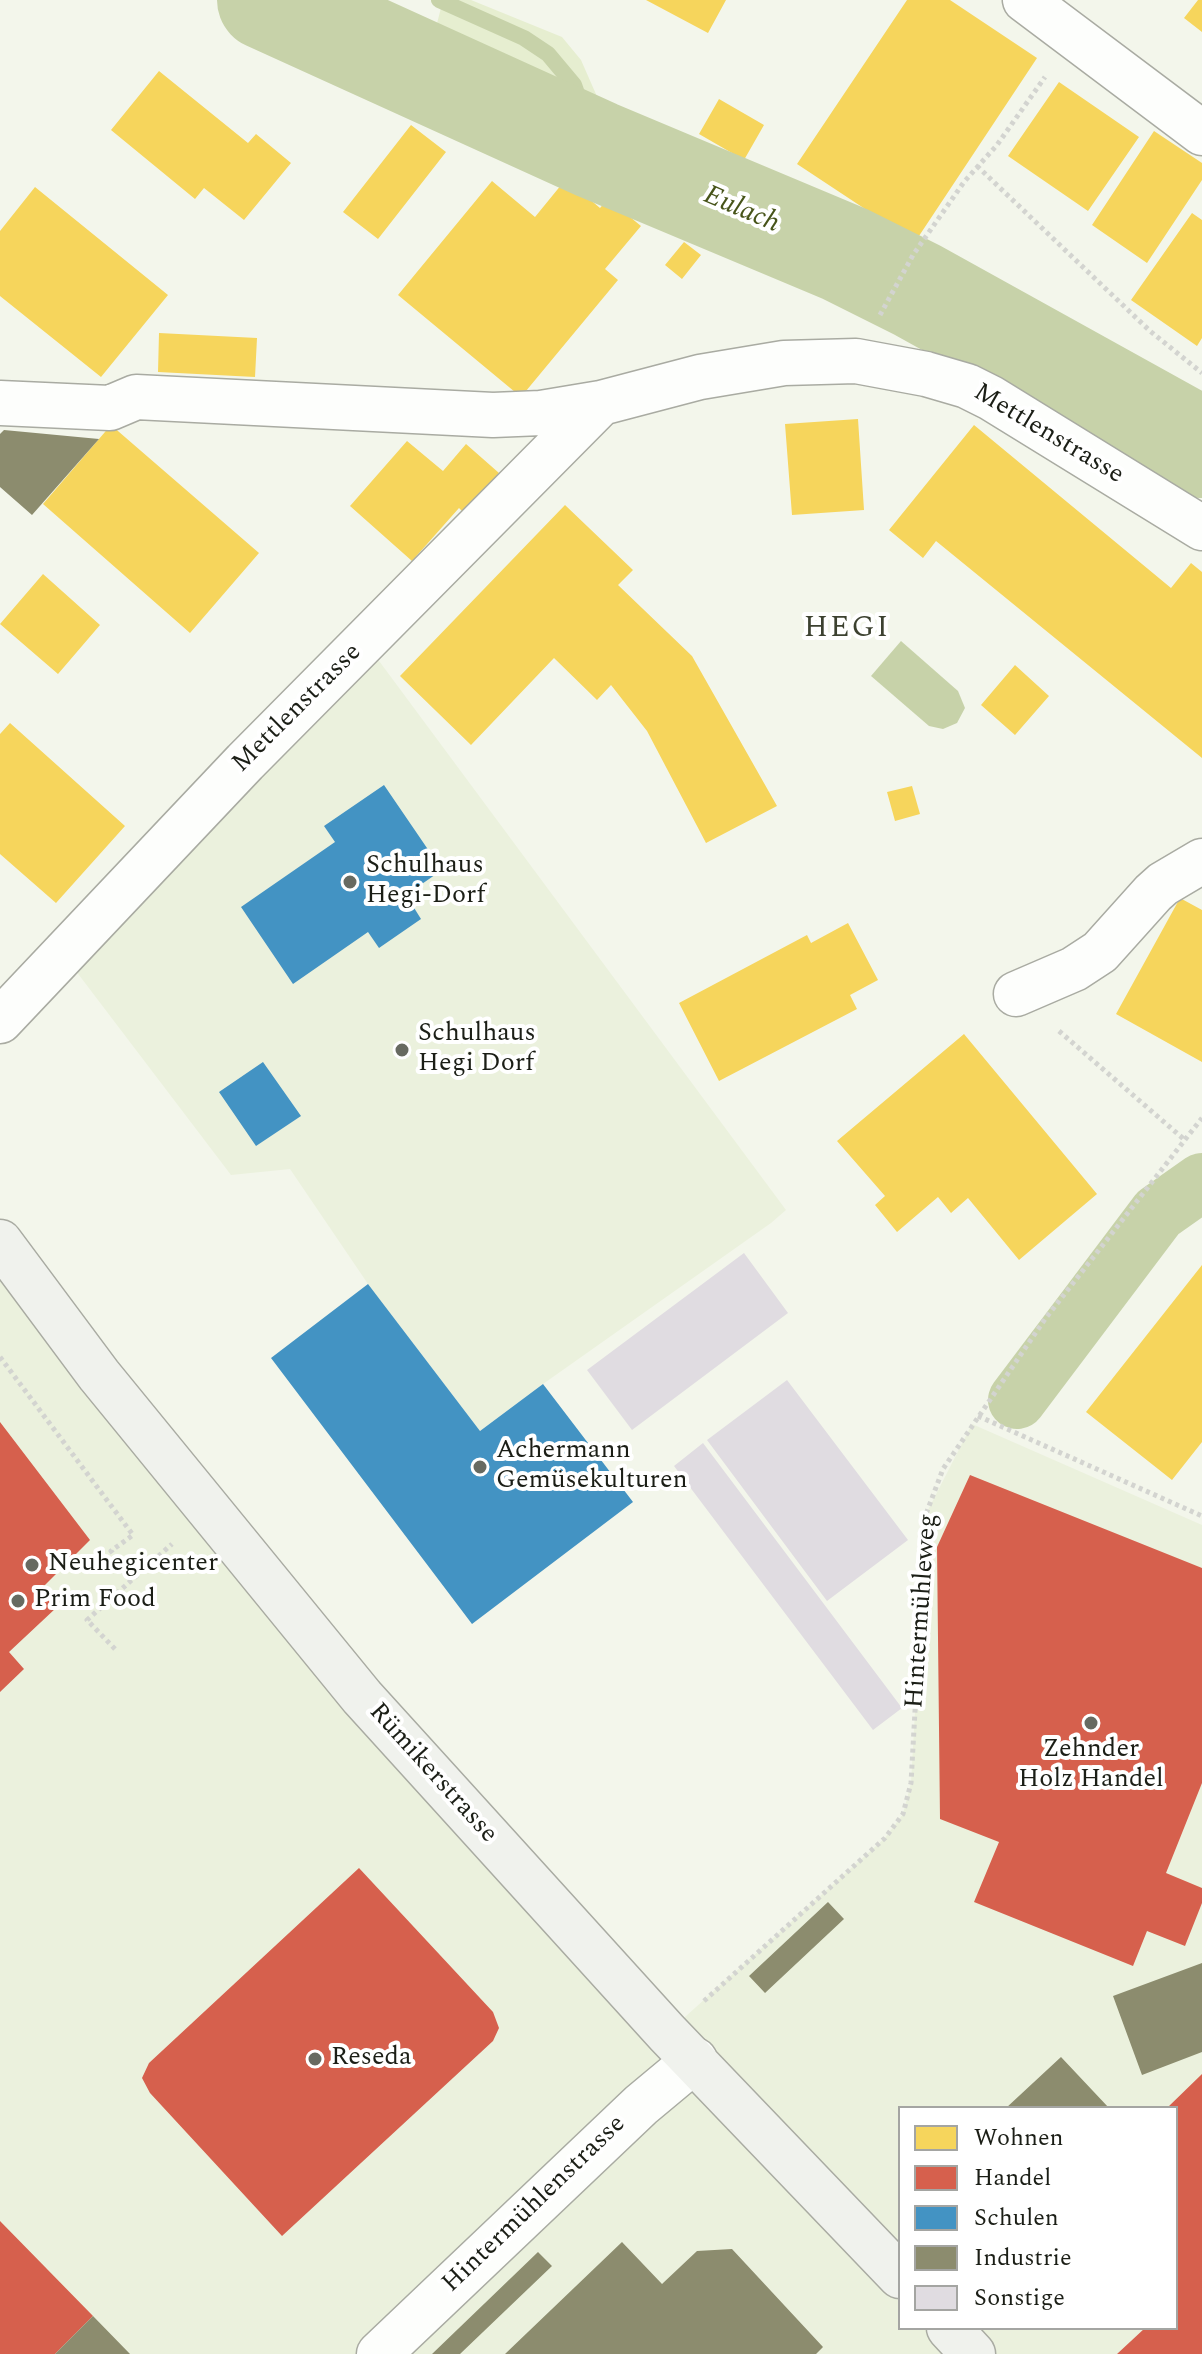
<!DOCTYPE html>
<html>
<head>
<meta charset="utf-8">
<style>
  body { margin:0 }
  #map { position:relative; width:1202px; height:2354px; overflow:hidden; background:#f3f6eb; font-family:Spectral,serif }
  canvas { display:block }
  .legend { position:absolute; left:898px; top:2106px; width:280px; height:224px; box-sizing:border-box; background:#fff; border:2px solid #a4a5a2; margin:0; padding:10px 14px; list-style:none; font-size:24px; color:#1b1e16 }
  .legend li { display:flex; align-items:center; gap:16px; height:40px }
  .legend b { width:40px; border:2px solid #a4a5a2 }
</style>
</head>
<body>
<div id="map">
<canvas width="1202" height="2354"></canvas>
<ul class="legend">
<li><b style="height:22px;background:#f6d55c"></b>Wohnen</li>
<li><b style="height:22px;background:#d6604d"></b>Handel</li>
<li><b style="height:22px;background:#4393c3"></b>Schulen</li>
<li><b style="height:22px;background:#8c8c6e"></b>Industrie</li>
<li><b style="height:22px;background:#e0dce1"></b>Sonstige</li>
</ul>
</div>
<script>
const ctx = document.querySelector('canvas').getContext('2d');
ctx.lineJoin = 'round';
function fill(path, color) { ctx.fillStyle = color; ctx.fill(path, 'evenodd'); }
const poly = rows => new Path2D(rows.map(r => 'M' + r).join(''));
function stroke(path, color, width, dash) { ctx.strokeStyle = color; ctx.lineWidth = width; ctx.lineCap = dash ? 'butt' : 'round'; ctx.setLineDash(dash || []); ctx.stroke(path); }
function drawText(font, color, halo, rows, align = 'center') {
  ctx.font = font + ' Spectral,serif'; ctx.lineWidth = 8; ctx.setLineDash([]); ctx.textBaseline = 'middle'; ctx.strokeStyle = halo; ctx.fillStyle = color; for (const [text, x, y, turn = 0] of rows) {
    ctx.save(); ctx.translate(x, y); ctx.rotate((+turn || 0) * Math.PI / 180); ctx.textAlign = isNaN(turn) ? turn : align; if (halo) ctx.strokeText(text, 0, 0); ctx.fillText(text, 0, 0); ctx.restore();
  }
}
fill(poly([
  [365,642,786,1210,771,1223,543,1384,480,1431,368,1284,290,1169,231,1175,63,954],
  [0,1242,667,2033,885,1838,903,1814,911,1783,926,1514,972,1424,1202,1525,1202,2354,0,2354],
  [900,2108,1176,2108,1176,2328,900,2328]
]), '#ebf1dd');
fill(poly([
  [236,0,325,0,431,47,443,0,471,0,562,37,581,60,606,117,626,130,913,255,1202,426,1202,480,886,305,528,146]
]), '#e6eed0');
fill(poly([
  [901,641,958,691,965,708,957,723,943,729,929,726,871,676]
]), '#c7d2a9');
fill(poly([
  [646,0,726,0,708,33],
  [907,0,950,0,1037,58,915,242,797,164],
  [1198,0,1202,0,1202,32,1184,18],
  [159,71,248,143,256,134,291,163,244,220,204,188,195,199,111,130],
  [1059,82,1139,137,1088,211,1008,156],
  [719,99,764,125,744,160,699,134],
  [411,125,446,152,378,239,343,212],
  [1154,131,1202,163,1202,180,1147,263,1092,225],
  [566,179,600,208,608,199,641,226,605,269,618,280,521,397,398,295,492,181,535,217],
  [35,187,168,295,101,377,0,296,0,231],
  [1192,213,1202,220,1202,338,1197,346,1131,300],
  [684,242,701,255,682,279,665,265],
  [159,333,257,338,255,377,158,372],
  [858,419,864,510,792,515,785,424],
  [111,425,259,553,190,633,43,504],
  [974,425,1171,588,1191,563,1202,572,1202,758,936,541,923,558,889,530],
  [407,441,443,471,466,444,499,473,465,514,459,508,412,561,350,506],
  [565,505,633,570,618,585,692,656,777,806,706,843,647,731,611,685,597,700,554,658,471,745,400,676],
  [43,574,100,625,58,674,0,624],
  [1015,665,1049,696,1015,735,981,705],
  [10,723,125,826,56,903,0,854,0,734],
  [912,786,920,814,895,821,887,792],
  [1180,898,1202,910,1202,1062,1116,1014],
  [848,923,878,980,850,995,857,1009,719,1081,679,1003,807,935,811,943],
  [964,1034,1097,1194,1019,1260,968,1198,951,1213,938,1197,897,1232,875,1205,885,1196,837,1141],
  [1202,1265,1202,1442,1172,1480,1086,1412]
]), '#f6d55c');
fill(poly([
  [0,1422,90,1540,39,1591,56,1608,9,1652,24,1669,0,1692],
  [970,1475,1202,1568,1202,1783,1166,1873,1202,1888,1202,1903,1185,1946,1147,1931,1133,1966,974,1902,999,1842,940,1819,937,1547],
  [359,1868,493,2012,499,2028,493,2041,282,2236,150,2093,142,2078,149,2063],
  [1202,2074,1202,2354,1117,2354,1145,2328,1176,2328,1176,2108,1167,2108],
  [0,2221,93,2316,55,2354,0,2354]
]), '#d6604d');
fill(poly([
  [384,785,442,870,406,895,421,919,379,948,368,932,293,984,241,907,335,842,324,826],
  [263,1062,301,1116,256,1146,219,1092],
  [368,1284,480,1431,543,1384,633,1502,472,1624,271,1358]
]), '#4393c3');
fill(poly([
  [4,430,99,439,32,515,0,487,0,434],
  [828,1902,844,1919,765,1993,749,1976],
  [1202,1963,1202,2052,1142,2075,1113,1996],
  [1061,2057,1109,2108,1006,2108],
  [622,2242,662,2284,697,2251,732,2249,823,2347,816,2354,505,2354],
  [538,2252,552,2266,460,2354,432,2354],
  [93,2316,130,2354,55,2354]
]), '#8c8c6e');
stroke(poly([
  [439,0,524,38,548,54,574,85,597,150]
]), '#c7d2a9', 16);
stroke(poly([
  [1017,1400,1158,1213,1202,1182]
]), '#c7d2a9', 58);
stroke(poly([
  [267,0,597,150,845,254,917,290,1202,448]
]), '#c7d2a9', 100);
fill(poly([
  [744,1253,788,1313,632,1430,587,1370],
  [787,1380,908,1540,827,1601,707,1440],
  [703,1443,902,1708,873,1730,674,1466]
]), '#e0dce1');
const street = poly([
  [1025,0,1202,133],
  [0,403,110,408,136,397,493,415,541,413,601,403],
  [1016,994,1074,969,1100,952,1153,893,1163,884,1202,861],
  [0,1021,245,762,601,403,700,377,784,363,856,361,926,374,967,386,991,398,1202,528],
  [379,2354,641,2105,695,2060]
]);
const secondary = poly([
  [0,1242,99,1375,362,1697,667,2033,900,2276],
  [949,2328,973,2354]
]);
stroke(street, '#a9aba2', 47);
stroke(secondary, '#a9aba2', 47);
stroke(poly([
  [977,166,1150,331,1202,373],
  [880,315,913,255,964,182,997,145,1045,77],
  [1059,1031,1186,1141],
  [0,1357,133,1535,111,1551,133,1579],
  [978,1416,1202,1516],
  [115,1649,87,1620,172,1544],
  [704,2001,885,1838,903,1814,911,1783,926,1514,943,1469,1045,1319,1202,1118]
]), '#d3d4d0', 5, [4, 4]);
stroke(street, '#fdfefc', 44);
stroke(secondary, '#f0f2ed', 44);
for (const [x, y, r, color] of [
  [350,882,8,"#676a61"],
  [402,1050,8,"#676a61"],
  [480,1467,8,"#676a61"],
  [32,1565,8,"#676a61"],
  [18,1601,8,"#676a61"],
  [1091,1723,8,"#676a61"],
  [315,2059,8,"#676a61"]
]) { const dot = new Path2D(); dot.arc(x, y, r, 0, 2 * Math.PI); ctx.fillStyle = color; ctx.fill(dot); stroke(dot, '#fff', 3); }
drawText('26px', '#1b1e16', '#fff', [
  ["Mettlenstrasse",1048,435,31],
  ["Mettlenstrasse",298,709,-45],
  ["Hintermühleweg",923,1611,-86],
  ["Rümikerstrasse",432,1774,48],
  ["Hintermühlenstrasse",535,2205,-44]
]);
drawText('26px', '#1b1e16', '#fff', [
  ["Schulhaus",366,867],
  ["Hegi-Dorf",366,897],
  ["Schulhaus",418,1035],
  ["Hegi Dorf",418,1065],
  ["Achermann",496,1452],
  ["Gemüsekulturen",496,1482],
  ["Neuhegicenter",48,1565],
  ["Prim Food",34,1601],
  ["Zehnder",1091,1751,"center"],
  ["Holz Handel",1091,1781,"center"],
  ["Reseda",331,2059]
], 'left');
drawText('italic 28px', '#475419', '#fff', [
  ["Eulach",741,211,23]
]);
ctx.letterSpacing = '2px';
drawText('30px', '#3c4130', '#fff', [
  ["HEGI",847,630]
]);
ctx.letterSpacing = '0px';
</script>
</body>
</html>
